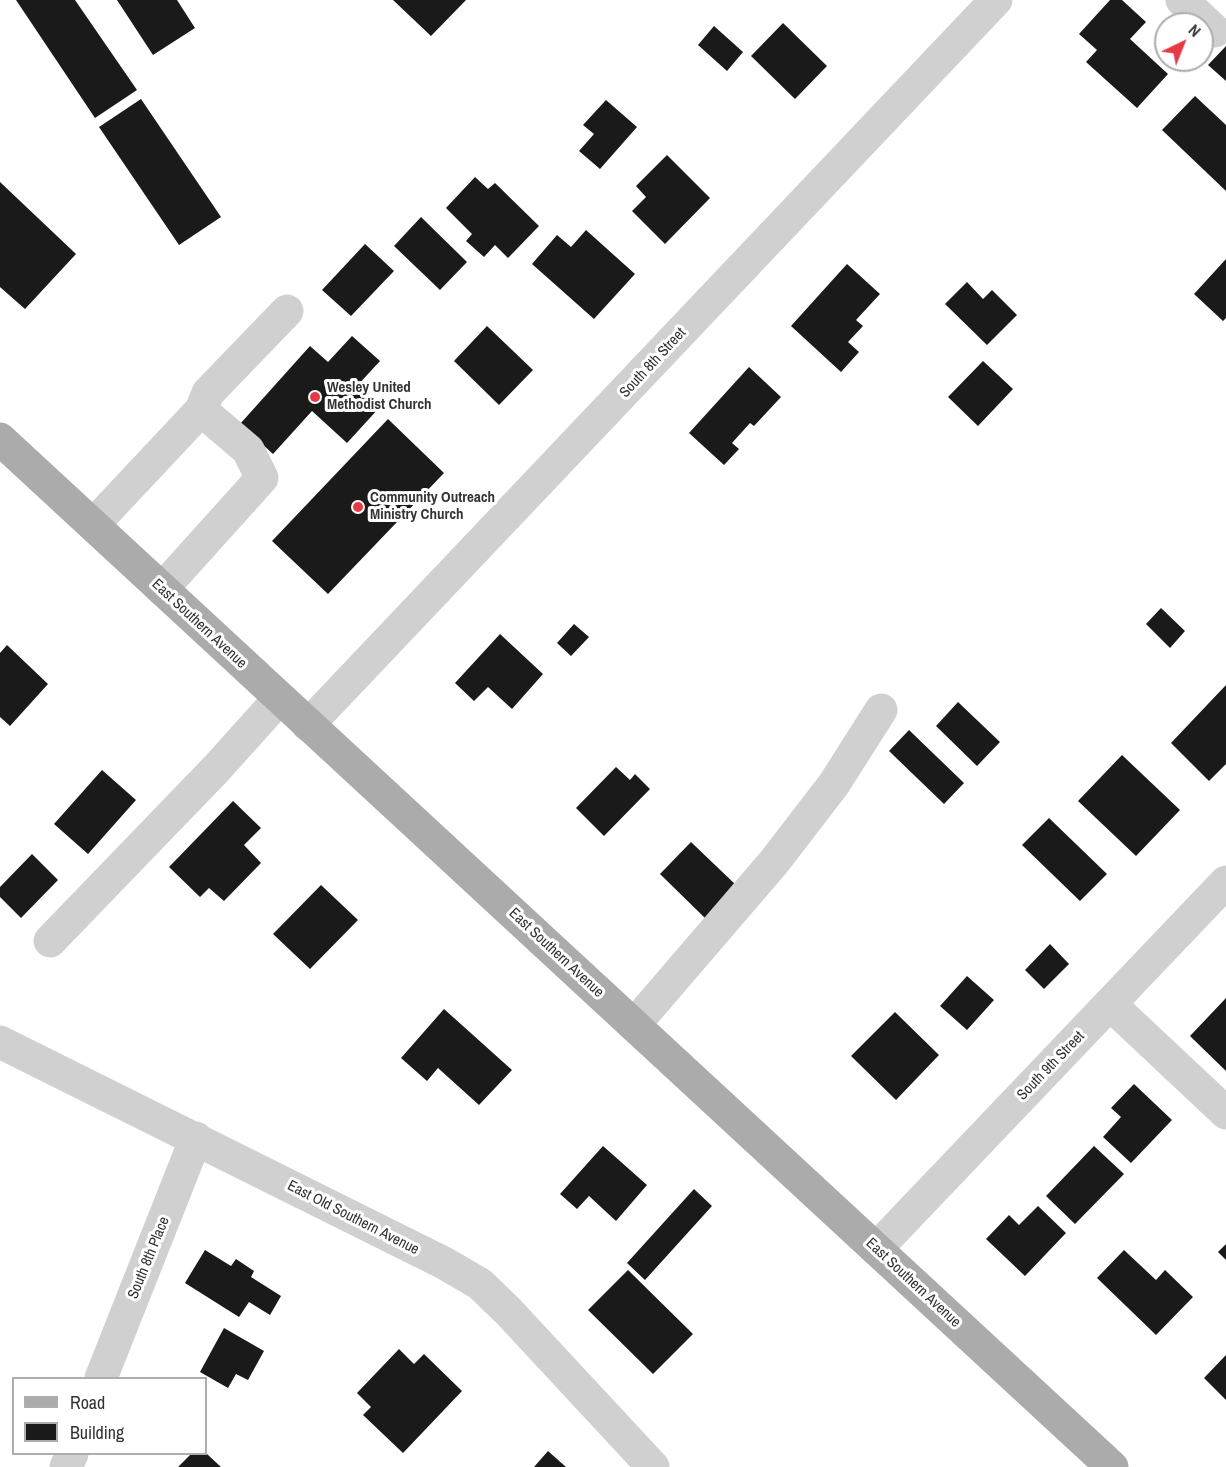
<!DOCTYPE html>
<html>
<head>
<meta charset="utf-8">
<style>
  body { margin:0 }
  #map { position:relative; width:1226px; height:1467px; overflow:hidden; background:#fff; font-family:"Archivo Narrow",sans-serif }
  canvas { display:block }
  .legend { position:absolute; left:12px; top:1377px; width:195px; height:78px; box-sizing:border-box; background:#fff; border:2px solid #adadad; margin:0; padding:8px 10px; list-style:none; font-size:18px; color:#333 }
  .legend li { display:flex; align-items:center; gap:12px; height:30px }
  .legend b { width:30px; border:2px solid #adadad }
  .north { position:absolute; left:1154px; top:12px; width:60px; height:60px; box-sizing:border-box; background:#fff; border:2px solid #adadad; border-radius:50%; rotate:43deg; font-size:16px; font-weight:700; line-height:24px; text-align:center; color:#333 }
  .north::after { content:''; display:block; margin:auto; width:21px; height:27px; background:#e63946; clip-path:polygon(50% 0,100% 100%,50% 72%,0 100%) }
</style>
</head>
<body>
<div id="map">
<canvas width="1226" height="1467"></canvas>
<ul class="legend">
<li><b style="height:8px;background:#ababab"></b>Road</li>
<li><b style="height:16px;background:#1a1a1a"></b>Building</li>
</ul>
<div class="north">N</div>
</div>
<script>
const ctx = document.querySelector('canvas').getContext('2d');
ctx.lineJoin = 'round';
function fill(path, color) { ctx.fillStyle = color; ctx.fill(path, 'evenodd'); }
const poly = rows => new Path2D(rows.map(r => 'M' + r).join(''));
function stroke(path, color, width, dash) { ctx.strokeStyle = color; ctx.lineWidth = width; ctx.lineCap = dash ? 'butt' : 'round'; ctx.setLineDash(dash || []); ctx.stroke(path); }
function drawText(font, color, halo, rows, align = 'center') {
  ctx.font = font + ' "Archivo Narrow",sans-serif'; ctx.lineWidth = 6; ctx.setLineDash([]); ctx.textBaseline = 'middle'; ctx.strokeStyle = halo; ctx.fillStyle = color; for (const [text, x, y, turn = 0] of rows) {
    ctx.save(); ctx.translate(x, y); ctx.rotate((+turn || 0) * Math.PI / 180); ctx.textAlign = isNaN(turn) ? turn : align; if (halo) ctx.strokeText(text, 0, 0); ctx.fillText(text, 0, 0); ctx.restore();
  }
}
fill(poly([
  [16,0,75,0,137,90,95,118],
  [117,0,177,0,195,28,153,55],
  [393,0,466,0,431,36],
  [1110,0,1122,0,1146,22,1130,39,1168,74,1137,108,1086,62,1097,50,1079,34],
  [783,23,827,66,795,99,751,56],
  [714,26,743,52,727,71,698,45],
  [1226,46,1226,81,1208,65],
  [1195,96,1226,125,1226,191,1162,130],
  [141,99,221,217,179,245,99,127],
  [606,100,637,127,600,169,579,151,594,134,583,125],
  [667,155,710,198,665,244,632,211,646,197,636,186],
  [475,177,488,189,495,183,539,226,508,258,495,245,484,257,466,241,472,234,446,208],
  [0,182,76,254,25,309,0,287],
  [421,217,467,262,440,290,394,246],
  [586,230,635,274,594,319,532,264,557,235,571,247],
  [365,244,394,271,351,316,322,290],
  [1226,259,1226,318,1223,321,1194,294],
  [847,264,880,294,856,320,863,326,848,342,859,352,841,372,791,326],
  [967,282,983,299,992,290,1017,315,987,345,945,304],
  [487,326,533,370,499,405,454,361],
  [352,336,380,361,356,387,379,408,347,443,312,411,273,454,240,424,310,346,328,362],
  [983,361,1013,389,978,426,948,397],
  [749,367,781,397,754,426,750,423,732,443,739,449,724,465,689,433],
  [388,419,444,473,328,594,272,541],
  [1161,608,1185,631,1170,648,1146,624],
  [574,624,589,637,571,656,557,643],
  [500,634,543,674,512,709,488,687,474,701,455,683],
  [7,645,48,684,10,726,0,717,0,653],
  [1226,685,1226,764,1209,781,1171,743],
  [958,702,1000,742,977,766,936,726],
  [909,730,964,783,944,804,889,751],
  [1122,755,1180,810,1136,856,1078,801],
  [616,767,630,780,635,774,650,789,604,836,576,808],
  [102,770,136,800,88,854,54,824],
  [233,801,261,828,244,845,261,863,224,901,209,888,200,897,169,867],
  [1049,818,1107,874,1080,901,1022,845],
  [691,842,737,886,706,919,660,874],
  [32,854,58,880,21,918,0,897,0,887],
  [321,885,358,920,310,969,273,934],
  [1050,944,1069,964,1044,989,1025,970],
  [967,976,994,1000,967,1030,940,1006],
  [1226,998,1226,1071,1190,1036],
  [444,1009,512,1070,479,1105,438,1068,427,1081,401,1058],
  [895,1012,939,1055,896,1100,851,1056],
  [1134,1084,1172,1120,1131,1163,1103,1137,1121,1117,1111,1108],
  [603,1146,647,1185,616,1221,589,1196,577,1209,560,1194],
  [1094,1146,1124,1174,1075,1224,1046,1196],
  [694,1189,712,1206,645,1280,627,1263],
  [1038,1206,1066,1233,1025,1276,986,1239,1009,1215,1019,1225],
  [1226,1244,1226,1260,1218,1252],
  [205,1250,231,1266,236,1259,254,1271,251,1277,281,1296,270,1315,249,1302,239,1317,185,1283],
  [1124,1250,1156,1280,1165,1270,1193,1297,1156,1335,1097,1278],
  [628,1270,693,1334,653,1374,588,1310],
  [224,1328,264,1351,248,1380,236,1374,228,1388,200,1372],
  [399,1349,414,1364,424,1354,462,1391,403,1453,363,1415,371,1407,357,1393],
  [1226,1355,1226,1400,1204,1378],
  [548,1451,566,1467,534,1467],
  [191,1454,207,1454,221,1467,178,1467]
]), '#1a1a1a');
stroke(poly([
  [1182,0,1215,31],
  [93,525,201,410],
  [162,589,262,478,248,450,201,410,208,393,287,311],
  [308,725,996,0],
  [50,941,216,769,279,699],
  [1110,1004,1226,1113],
  [634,1025,774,862,834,784,881,710],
  [0,1042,444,1263,480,1284,508,1311,653,1467],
  [876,1249,1226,882],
  [101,1378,196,1138],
  [66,1467,72,1454]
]), '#d0d0d0', 33);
stroke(poly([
  [0,439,1112,1467]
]), '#ababab', 33);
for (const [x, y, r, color] of [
  [315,397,6,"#e63946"],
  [358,507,6,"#e63946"]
]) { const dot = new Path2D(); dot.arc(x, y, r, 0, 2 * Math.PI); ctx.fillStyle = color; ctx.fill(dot); stroke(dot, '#fff', 2); }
drawText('15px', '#333', '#fff', [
  ["South 8th Street",653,363,-47],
  ["East Southern Avenue",199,624,43],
  ["East Southern Avenue",556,953,43],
  ["South 9th Street",1051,1066,-46],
  ["East Old Southern Avenue",353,1218,27],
  ["South 8th Place",149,1258,-68],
  ["East Southern Avenue",913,1283,43]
]);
drawText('bold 15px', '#333', '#fff', [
  ["Wesley United",327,388],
  ["Methodist Church",327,405],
  ["Community Outreach",370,498],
  ["Ministry Church",370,515]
], 'left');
</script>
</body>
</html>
